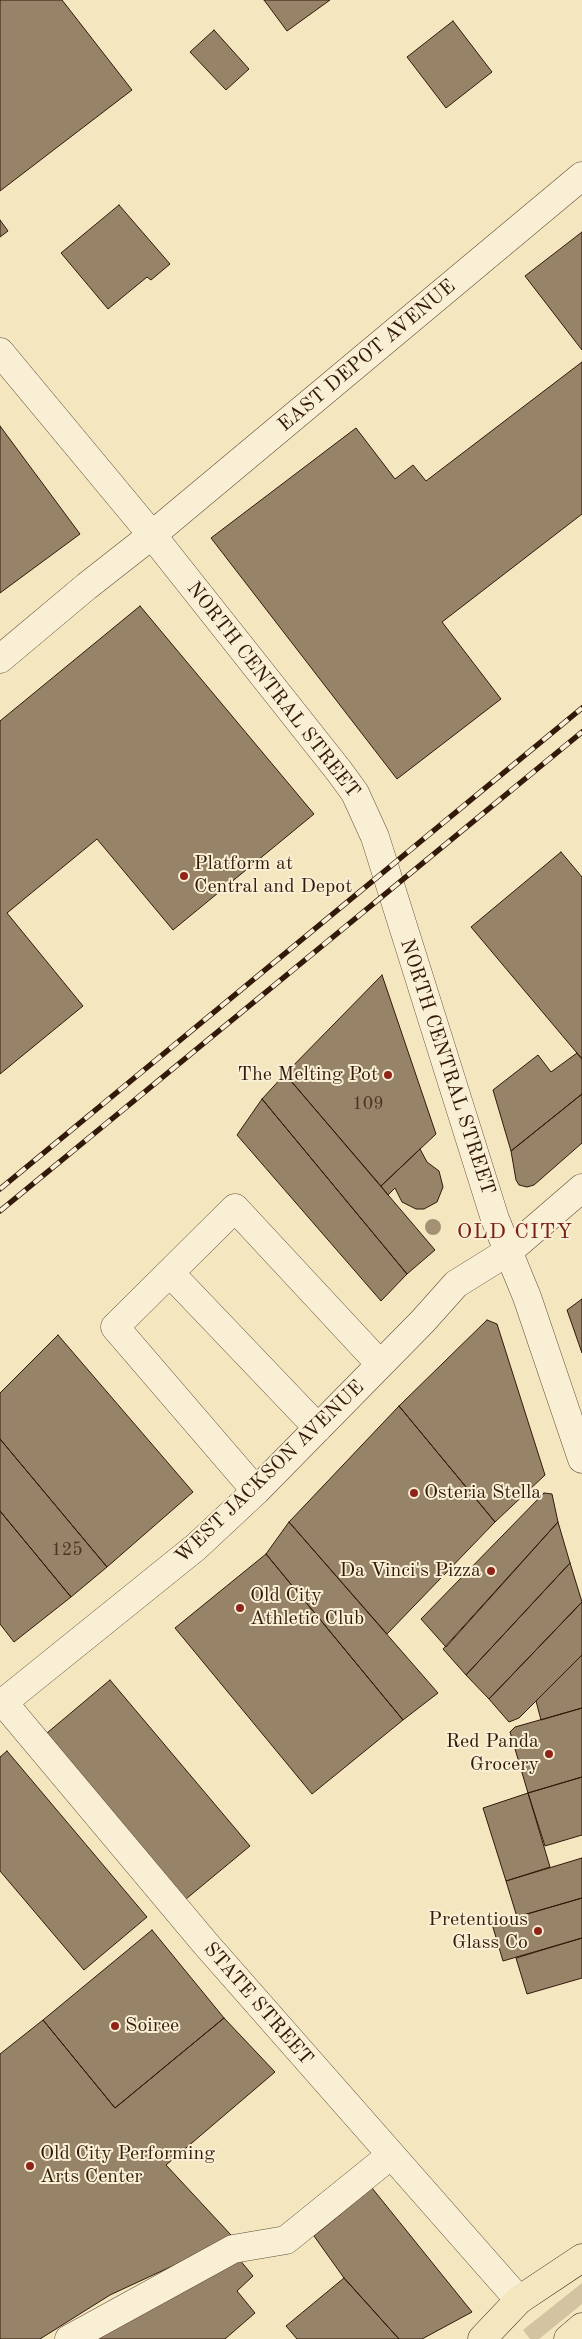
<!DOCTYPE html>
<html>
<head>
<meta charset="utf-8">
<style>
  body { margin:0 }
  canvas { display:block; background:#f4e6bf }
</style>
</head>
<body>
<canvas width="582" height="2339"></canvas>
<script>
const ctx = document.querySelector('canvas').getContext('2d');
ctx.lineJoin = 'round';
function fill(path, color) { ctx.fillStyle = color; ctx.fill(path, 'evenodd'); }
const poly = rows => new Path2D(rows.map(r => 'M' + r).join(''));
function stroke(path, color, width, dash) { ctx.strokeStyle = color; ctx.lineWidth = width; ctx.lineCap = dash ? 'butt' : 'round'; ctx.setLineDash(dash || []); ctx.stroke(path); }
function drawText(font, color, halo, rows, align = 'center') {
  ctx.font = font + ' "Old Standard TT",serif'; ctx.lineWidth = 4; ctx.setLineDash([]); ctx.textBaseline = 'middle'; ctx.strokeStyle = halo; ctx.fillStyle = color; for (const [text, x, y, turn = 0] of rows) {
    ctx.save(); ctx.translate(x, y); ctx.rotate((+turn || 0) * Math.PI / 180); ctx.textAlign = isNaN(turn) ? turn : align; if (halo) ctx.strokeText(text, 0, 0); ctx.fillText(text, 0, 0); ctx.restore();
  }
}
fill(poly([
  [582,2283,582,2304,539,2339,530,2339,523,2330]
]), '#d3c3a0');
const building = poly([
  [0,0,62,0,132,90,0,191,0,0],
  [264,0,330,0,287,31,264,0],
  [453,21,492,72,446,108,407,57,453,21],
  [214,30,249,69,226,90,190,52,214,30],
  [119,205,170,264,151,280,147,277,108,309,61,253,119,205],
  [0,220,8,231,0,237,0,220],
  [582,232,582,350,525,276,582,232],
  [582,362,582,514,442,622,501,699,397,779,211,538,356,428,395,479,413,465,426,481,582,362],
  [0,426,80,534,0,593,0,426],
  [140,606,314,814,173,930,97,839,7,913,83,1006,0,1074,0,721,140,606],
  [561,852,582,877,582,1059,471,927,561,852],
  [382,975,436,1134,381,1186,285,1074,382,975],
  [577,1053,582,1059,582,1094,511,1151,493,1090,538,1055,551,1072,577,1053],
  [285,1074,435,1250,407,1274,262,1099,285,1074],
  [582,1094,582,1143,534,1185,527,1187,519,1185,516,1180,511,1151,582,1094],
  [262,1099,407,1274,381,1301,237,1135,262,1099],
  [420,1149,427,1162,439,1171,443,1187,437,1202,424,1209,416,1209,402,1202,395,1188,388,1195,381,1186,420,1149],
  [582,1299,582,1353,567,1310,582,1299],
  [487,1320,497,1324,545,1475,495,1522,399,1406,487,1320],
  [58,1335,193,1492,107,1567,0,1439,0,1393,58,1335],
  [399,1406,495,1522,387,1634,289,1522,399,1406],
  [0,1439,107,1567,71,1597,0,1511,0,1439],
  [544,1493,552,1494,558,1522,446,1647,421,1619,544,1493],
  [0,1511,71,1597,14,1642,0,1624,0,1511],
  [289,1522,438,1693,403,1720,266,1554,289,1522],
  [558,1522,570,1563,466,1675,443,1649,558,1522],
  [266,1554,403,1720,312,1794,175,1628,266,1554],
  [570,1563,582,1602,489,1699,466,1675,570,1563],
  [582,1602,582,1655,519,1718,509,1722,489,1699,582,1602],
  [582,1655,582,1708,541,1720,536,1701,582,1655],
  [110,1680,250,1846,186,1899,47,1733,110,1680],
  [582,1708,582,1777,528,1793,510,1732,515,1727,582,1708],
  [7,1751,147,1917,84,1970,0,1871,0,1757,7,1751],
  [582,1777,582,1835,545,1846,528,1793,582,1777],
  [528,1793,550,1867,506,1881,483,1808,528,1793],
  [582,1858,582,1898,517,1917,506,1881,582,1858],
  [582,1898,582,1938,503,1961,492,1924,582,1898],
  [152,1930,224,2018,115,2108,43,2020,152,1930],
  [582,1938,582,1978,527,1994,516,1958,582,1938],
  [224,2018,275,2072,166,2165,231,2235,222,2243,110,2295,40,2339,0,2339,0,2054,43,2020,115,2108,224,2018],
  [372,2188,472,2312,422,2339,399,2339,344,2278,314,2236,372,2188],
  [239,2259,253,2276,237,2291,255,2313,225,2339,93,2339,239,2259],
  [344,2278,399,2339,297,2339,286,2326,344,2278]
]);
fill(building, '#978468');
stroke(building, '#33190a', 1);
const minor = poly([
  [0,352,152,535,339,771,355,793,375,837,495,1219,527,1297,582,1459],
  [0,659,87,586,152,535,582,176],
  [170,1273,318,1428],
  [256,1491,115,1327,235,1208,380,1364],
  [3,1702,205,1943,519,2300],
  [0,1705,196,1547,256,1491,423,1321,456,1284,509,1251,582,1188],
  [69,2339,233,2249,286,2240,391,2155]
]);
const major = poly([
  [482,2339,519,2300,582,2258],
  [568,2339,582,2327]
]);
stroke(minor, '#634c37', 29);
stroke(major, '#33190a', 29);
stroke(minor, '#f8efd5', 28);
stroke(major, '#f4e6bf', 28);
const rail = poly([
  [0,1189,582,708],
  [0,1211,582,732]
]);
stroke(rail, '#33190a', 5.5);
stroke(rail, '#f8efd5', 4, [11]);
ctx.fillStyle = '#a49174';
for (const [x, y] of [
  [433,1227]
]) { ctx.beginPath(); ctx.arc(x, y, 8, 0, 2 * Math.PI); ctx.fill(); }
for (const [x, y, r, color] of [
  [184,876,5,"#8f2418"],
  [388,1075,5,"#8f2418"],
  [414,1493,5,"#8f2418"],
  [491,1571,5,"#8f2418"],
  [240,1608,5,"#8f2418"],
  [549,1754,5,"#8f2418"],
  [538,1931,5,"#8f2418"],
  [115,2026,5,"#8f2418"],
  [30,2166,5,"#8f2418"]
]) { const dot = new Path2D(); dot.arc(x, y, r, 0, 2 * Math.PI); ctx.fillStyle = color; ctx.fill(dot); stroke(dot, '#f8efd5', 2); }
drawText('18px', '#4c3422', null, [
  ["109",368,1104],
  ["125",67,1550]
]);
drawText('20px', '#33190a', '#f8efd5', [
  ["EAST DEPOT AVENUE",367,356,-40],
  ["NORTH CENTRAL STREET",273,690,52],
  ["NORTH CENTRAL STREET",447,1067,72],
  ["WEST JACKSON AVENUE",270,1472,-44],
  ["STATE STREET",258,2004,49]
]);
drawText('20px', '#33190a', '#f8efd5', [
  ["Platform at",194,864],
  ["Central and Depot",194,887],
  ["The Melting Pot",378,1075,"right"],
  ["Osteria Stella",424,1493],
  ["Da Vinci's Pizza",481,1571,"right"],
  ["Old City",250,1596],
  ["Athletic Club",250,1619],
  ["Red Panda",539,1742,"right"],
  ["Grocery",539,1765,"right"],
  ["Pretentious",528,1920,"right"],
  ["Glass Co",528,1943,"right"],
  ["Soiree",125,2026],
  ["Old City Performing",40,2154],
  ["Arts Center",40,2177]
], 'left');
ctx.letterSpacing = '1px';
drawText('22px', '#7a1f14', '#f8efd5', [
  ["OLD CITY",515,1232]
]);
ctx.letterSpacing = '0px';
</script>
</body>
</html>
